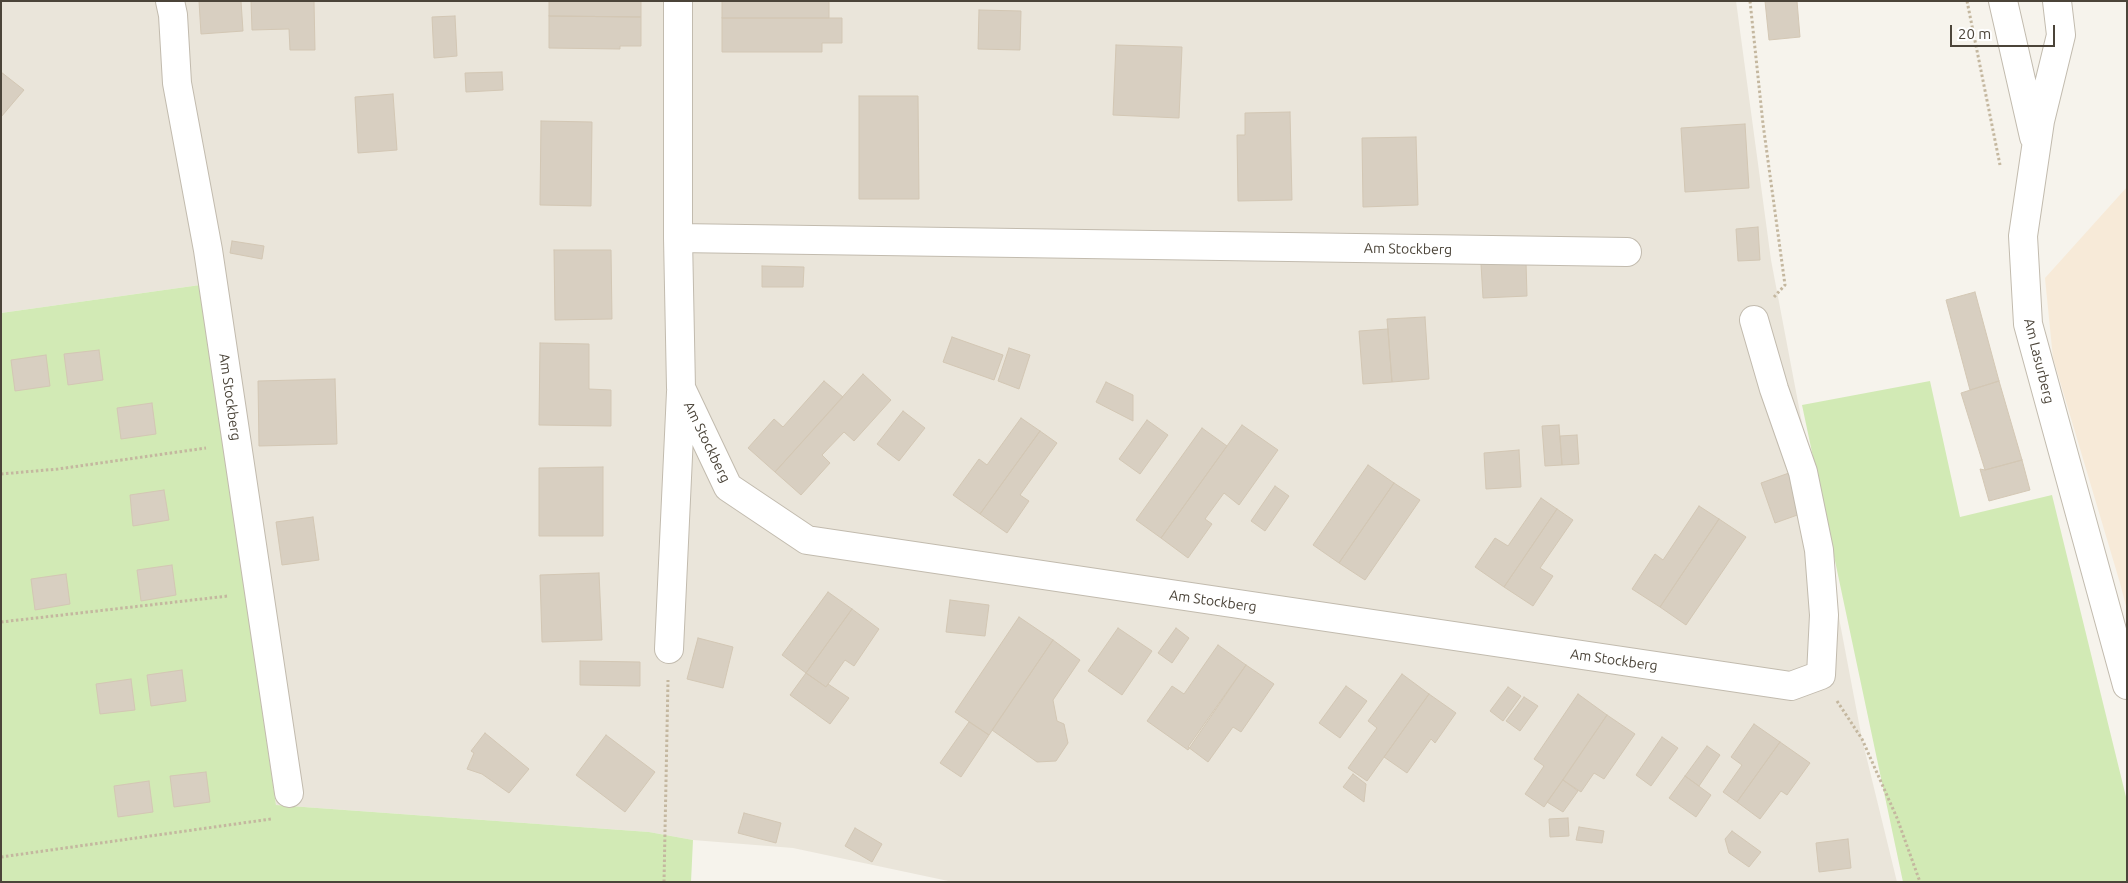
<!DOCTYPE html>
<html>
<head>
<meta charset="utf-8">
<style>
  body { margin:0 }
  #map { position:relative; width:2128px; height:883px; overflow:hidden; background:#f6f3ec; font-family:Ubuntu,sans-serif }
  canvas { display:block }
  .frame { position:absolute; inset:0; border:2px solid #4b4439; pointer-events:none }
  .scale { position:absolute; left:1950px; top:25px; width:105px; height:22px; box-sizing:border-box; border:2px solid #4b4439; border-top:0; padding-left:6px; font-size:15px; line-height:18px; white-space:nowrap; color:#4b4439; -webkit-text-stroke:4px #fff; paint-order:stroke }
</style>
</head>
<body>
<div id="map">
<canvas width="2128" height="883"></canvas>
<div class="frame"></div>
<div class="scale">20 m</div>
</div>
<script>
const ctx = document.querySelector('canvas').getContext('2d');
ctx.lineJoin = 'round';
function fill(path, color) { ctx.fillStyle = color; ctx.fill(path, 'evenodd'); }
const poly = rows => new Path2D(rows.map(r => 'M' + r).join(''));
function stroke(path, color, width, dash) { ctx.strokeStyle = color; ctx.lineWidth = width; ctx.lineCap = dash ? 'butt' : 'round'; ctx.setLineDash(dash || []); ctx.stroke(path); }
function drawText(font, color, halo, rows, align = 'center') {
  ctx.font = font + ' Ubuntu,sans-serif'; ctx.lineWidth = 4; ctx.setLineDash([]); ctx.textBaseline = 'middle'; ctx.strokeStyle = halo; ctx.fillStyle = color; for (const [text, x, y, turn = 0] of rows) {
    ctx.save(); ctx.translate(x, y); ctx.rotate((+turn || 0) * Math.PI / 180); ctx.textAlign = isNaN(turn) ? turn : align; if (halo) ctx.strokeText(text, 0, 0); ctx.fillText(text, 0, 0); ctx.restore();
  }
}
fill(poly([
  [1,1,1736,1,1771,260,1862,739,1897,882,953,882,793,848,693,840,649,832,276,805,200,285,1,313]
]), '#eae5da');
fill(poly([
  [2127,187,2127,610,2120,583,2053,358,2045,278]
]), '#f7ead8');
fill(poly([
  [200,285,276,805,649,832,693,840,691,882,1,882,1,313],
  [1930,381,1960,517,2052,495,2127,801,2127,882,1903,882,1802,405]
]), '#d2eab5');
const building = poly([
  [199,1,241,1,243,31,201,34,199,1],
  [251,1,314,1,315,50,290,50,289,29,252,30,251,1],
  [549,1,641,1,641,17,549,16,549,1],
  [722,1,829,1,829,18,722,18,722,1],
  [1765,1,1797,1,1800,37,1769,40,1765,1],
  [979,10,1021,11,1020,50,978,49,979,10],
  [455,16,457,56,434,58,432,17,455,16],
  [549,16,641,17,641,46,620,46,620,49,549,48,549,16],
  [722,18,842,18,842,43,822,43,822,52,722,52,722,18],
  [1116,45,1182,47,1179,118,1113,115,1116,45],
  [1,72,24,90,1,117,1,72],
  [502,72,503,90,466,92,465,73,502,72],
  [393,94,397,150,358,153,355,97,393,94],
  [859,96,918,96,919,199,859,199,859,96],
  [1290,112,1292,200,1238,201,1237,135,1245,135,1245,113,1290,112],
  [541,121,592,122,591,206,540,205,541,121],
  [1745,124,1749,188,1685,192,1681,128,1745,124],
  [1416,137,1418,205,1363,207,1362,138,1416,137],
  [1758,227,1760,260,1738,261,1736,229,1758,227],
  [232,241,264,246,262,259,230,253,232,241],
  [554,250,611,250,612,319,555,320,554,250],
  [1526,262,1527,296,1483,298,1481,264,1526,262],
  [762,266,804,267,803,287,762,287,762,266],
  [1975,292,1999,381,1970,390,1946,300,1975,292],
  [1425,317,1429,379,1392,382,1387,319,1425,317],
  [1388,329,1392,382,1363,384,1359,331,1388,329],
  [952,337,1003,355,994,380,943,362,952,337],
  [540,343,589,344,589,389,611,390,611,426,539,425,540,343],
  [1009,348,1030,355,1019,389,998,381,1009,348],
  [99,350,103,380,68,385,64,354,99,350],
  [46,355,50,386,15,391,11,360,46,355],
  [863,374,891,400,854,441,844,432,822,455,830,463,801,495,775,472,863,374],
  [335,379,337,444,259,446,258,381,335,379],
  [824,381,843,397,775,472,748,448,774,419,783,427,824,381],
  [1999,381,2022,460,1985,470,1961,393,1999,381],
  [1106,382,1133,395,1133,421,1096,402,1106,382],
  [152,403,156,434,121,439,117,408,152,403],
  [903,411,925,428,899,461,877,444,903,411],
  [1021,418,1040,431,980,514,953,495,979,459,987,465,1021,418],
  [1147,420,1168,435,1140,474,1119,459,1147,420],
  [1242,425,1278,450,1239,505,1224,493,1205,519,1212,524,1188,558,1161,538,1242,425],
  [1559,425,1562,465,1545,466,1542,426,1559,425],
  [1202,428,1227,446,1161,538,1136,520,1202,428],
  [1040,431,1057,443,1020,495,1029,501,1007,533,980,514,1040,431],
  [1577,435,1579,464,1562,465,1560,436,1577,435],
  [1519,450,1521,487,1486,489,1484,453,1519,450],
  [2022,460,2030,490,1989,501,1980,469,1985,470,2022,460],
  [1368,465,1394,483,1339,563,1313,545,1368,465],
  [603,467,603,536,539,536,539,468,603,467],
  [1789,473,1803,513,1775,523,1761,483,1789,473],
  [1394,483,1420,500,1365,580,1339,563,1394,483],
  [1275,486,1289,496,1265,531,1251,521,1275,486],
  [164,490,169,520,133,526,130,495,164,490],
  [1541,498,1557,509,1504,587,1475,567,1495,538,1508,546,1541,498],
  [1699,506,1719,519,1660,607,1632,589,1655,554,1663,560,1699,506],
  [1557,509,1573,520,1540,568,1553,576,1533,606,1504,587,1557,509],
  [313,517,319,560,282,565,276,522,313,517],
  [1719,519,1746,537,1686,625,1660,607,1719,519],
  [172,565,176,595,141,601,137,570,172,565],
  [599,573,602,640,542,642,540,575,599,573],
  [66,574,70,604,35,610,31,579,66,574],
  [828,592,852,609,806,673,782,655,828,592],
  [950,600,989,605,985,636,946,632,950,600],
  [852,609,879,629,854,666,845,660,826,687,806,673,852,609],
  [1019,617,1053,640,989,735,955,712,1019,617],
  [1118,628,1152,651,1122,695,1088,671,1118,628],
  [1176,628,1189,638,1172,663,1158,653,1176,628],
  [698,638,733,647,723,688,687,679,698,638],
  [1053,640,1080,660,1053,700,1057,721,1064,724,1068,743,1056,761,1037,762,992,730,1053,640],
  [1218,645,1246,665,1188,750,1147,721,1172,686,1184,694,1218,645],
  [580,661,640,662,640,686,580,685,580,661],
  [1246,665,1274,684,1241,732,1233,727,1208,762,1188,747,1246,665],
  [182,670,186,701,151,706,147,675,182,670],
  [806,673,826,687,828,684,849,698,830,724,790,695,806,673],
  [1402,674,1429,694,1367,781,1348,768,1377,728,1368,721,1402,674],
  [131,679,135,710,100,714,96,684,131,679],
  [1346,686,1367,701,1340,738,1319,723,1346,686],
  [1508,687,1521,696,1503,721,1490,711,1508,687],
  [1429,694,1456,713,1435,743,1431,739,1407,773,1384,757,1429,694],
  [1578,694,1607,715,1544,807,1525,794,1544,766,1534,759,1578,694],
  [1524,697,1538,706,1520,731,1506,721,1524,697],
  [1607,715,1635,734,1604,779,1594,773,1581,792,1563,780,1607,715],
  [969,722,989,735,961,777,940,763,969,722],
  [1754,724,1780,742,1737,802,1723,792,1742,765,1731,757,1754,724],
  [485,733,529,769,509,793,482,774,467,769,474,753,471,751,485,733],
  [606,735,655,772,625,812,576,775,606,735],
  [1662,737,1678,748,1651,786,1636,775,1662,737],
  [1780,742,1810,763,1787,795,1781,791,1760,819,1737,802,1780,742],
  [1707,746,1720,755,1699,786,1685,776,1707,746],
  [206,772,210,802,174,807,170,776,206,772],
  [1353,774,1366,784,1364,802,1343,787,1353,774],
  [1685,776,1711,795,1696,817,1669,798,1685,776],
  [1563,780,1578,791,1563,812,1547,802,1563,780],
  [149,781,153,812,118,817,114,786,149,781],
  [744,813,781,823,776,843,738,833,744,813],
  [1568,818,1569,836,1550,837,1549,819,1568,818],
  [1579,827,1604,831,1602,843,1576,840,1579,827],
  [855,828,882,844,872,862,845,846,855,828],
  [1732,831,1761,852,1749,867,1729,853,1725,839,1732,831],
  [1848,839,1851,868,1819,872,1816,843,1848,839]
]);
fill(building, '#d8cfc1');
stroke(building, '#d3c7b4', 1);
const minor = poly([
  [170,1,173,15,177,83,208,250,289,793],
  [678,1,678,238,681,388,728,487,807,540,1791,686,1821,675,1824,615,1819,550,1803,472,1774,389,1754,320],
  [2003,1,2034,137],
  [2057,1,2061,35,2040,121,2023,236,2028,324,2127,685],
  [678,238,1627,252],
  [669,649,681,392]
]);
stroke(minor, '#c2bbae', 30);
stroke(poly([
  [1750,1,1763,124,1785,285,1774,297],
  [1967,1,2000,165],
  [1,474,58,469,206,448],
  [1,622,228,596],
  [1837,701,1862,739,1897,818,1920,882],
  [1,857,271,819],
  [664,882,668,680]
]), '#c4b79f', 3, [2.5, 2.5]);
stroke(minor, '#fff', 28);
drawText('14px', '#4b4439', '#fff', [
  ["Am Stockberg",1408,249,1],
  ["Am Lasurberg",2039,361,76],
  ["Am Stockberg",230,397,82],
  ["Am Stockberg",707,442,64],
  ["Am Stockberg",1213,601,8],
  ["Am Stockberg",1614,660,8]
]);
</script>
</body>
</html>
